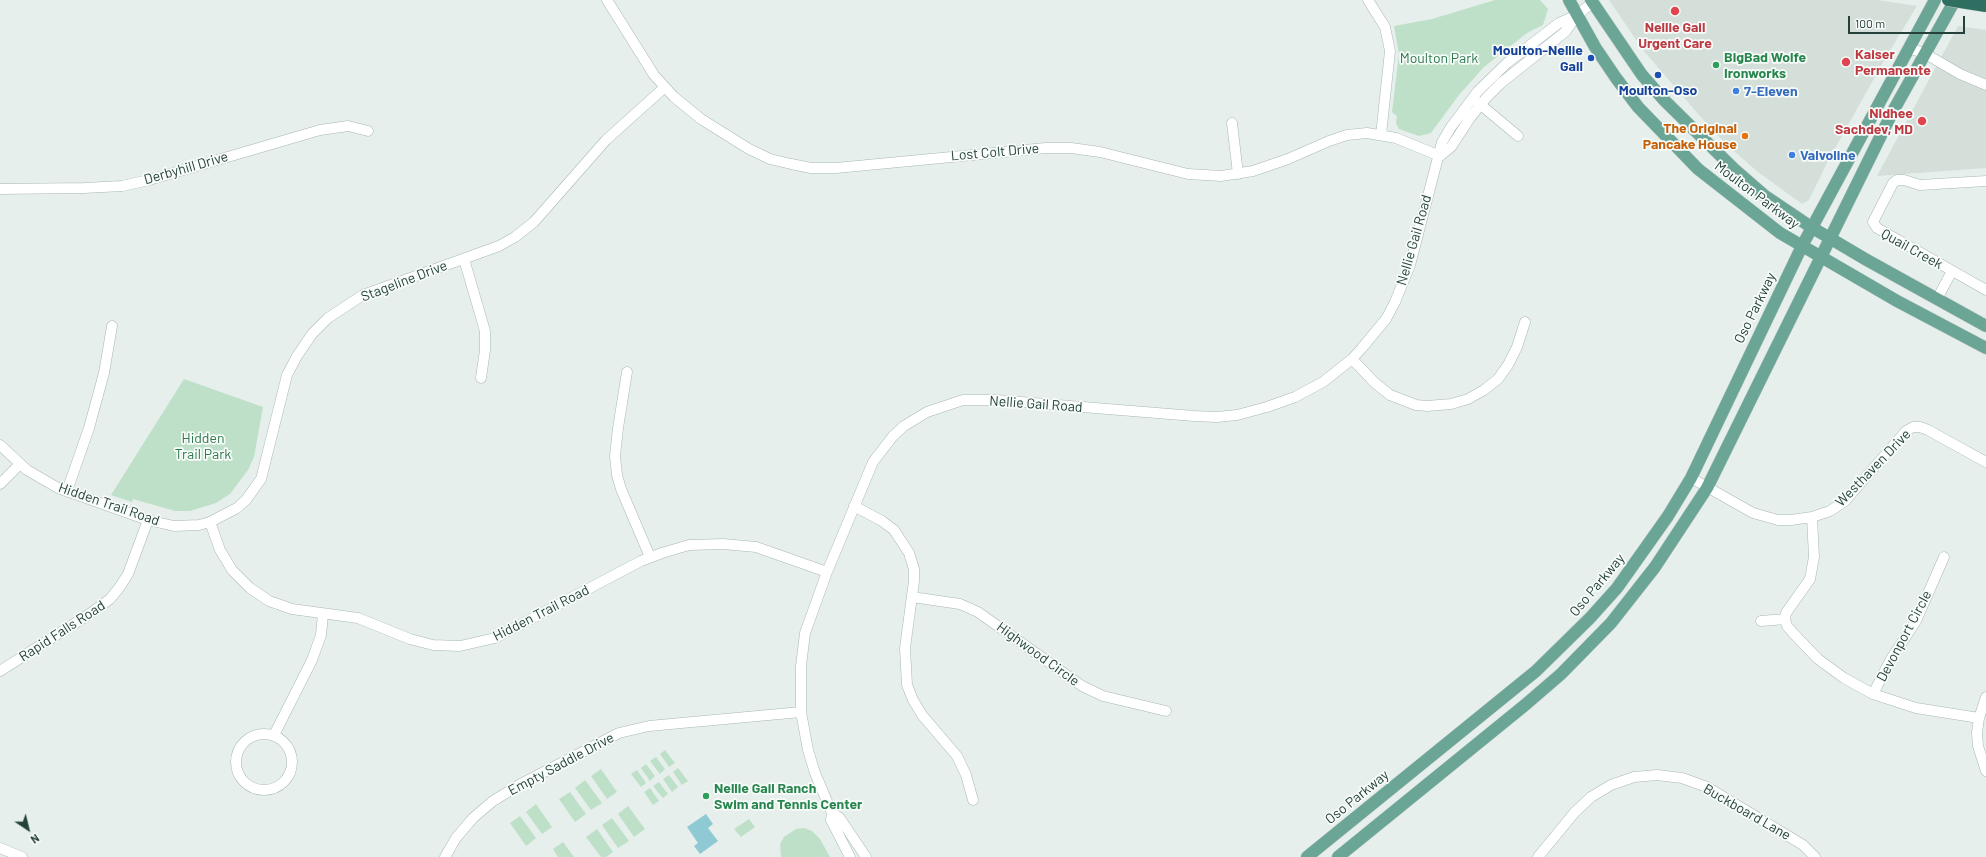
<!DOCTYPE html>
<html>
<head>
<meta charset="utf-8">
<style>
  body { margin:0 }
  #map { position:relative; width:1986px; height:857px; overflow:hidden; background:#e6efeb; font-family:Barlow,sans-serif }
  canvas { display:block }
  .north { position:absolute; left:8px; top:809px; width:40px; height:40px; -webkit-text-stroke:3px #f7fbf9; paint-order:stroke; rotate:145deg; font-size:11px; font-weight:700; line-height:16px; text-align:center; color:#24423a }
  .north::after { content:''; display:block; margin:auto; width:14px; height:18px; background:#24423a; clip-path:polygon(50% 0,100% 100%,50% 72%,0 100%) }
  .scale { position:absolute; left:1848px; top:16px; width:117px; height:18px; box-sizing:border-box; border:2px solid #24423a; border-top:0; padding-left:5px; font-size:12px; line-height:14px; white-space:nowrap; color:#24423a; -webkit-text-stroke:3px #f7fbf9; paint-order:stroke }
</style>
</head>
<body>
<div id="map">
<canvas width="1986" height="857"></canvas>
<div class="north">N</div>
<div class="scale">100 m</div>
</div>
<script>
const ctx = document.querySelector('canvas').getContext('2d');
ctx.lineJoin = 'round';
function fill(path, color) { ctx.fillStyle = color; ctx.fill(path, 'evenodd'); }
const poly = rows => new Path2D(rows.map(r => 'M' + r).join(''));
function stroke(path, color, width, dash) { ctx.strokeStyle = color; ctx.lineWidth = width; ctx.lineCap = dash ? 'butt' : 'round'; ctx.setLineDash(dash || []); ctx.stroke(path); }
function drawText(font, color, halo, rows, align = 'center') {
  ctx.font = font + ' Barlow,sans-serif'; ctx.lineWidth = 3.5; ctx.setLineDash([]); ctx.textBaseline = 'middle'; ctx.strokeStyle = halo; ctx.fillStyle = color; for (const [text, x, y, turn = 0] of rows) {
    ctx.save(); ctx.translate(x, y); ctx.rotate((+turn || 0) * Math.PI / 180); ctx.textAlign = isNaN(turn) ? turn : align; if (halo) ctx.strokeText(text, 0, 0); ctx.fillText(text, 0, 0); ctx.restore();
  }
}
fill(poly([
  [1609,0,1877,0,1917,6,1886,57,1828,161,1809,200,1802,204,1758,172,1727,145,1705,122,1643,50],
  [1958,26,1986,30,1986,168,1877,176]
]), '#d4dfda');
fill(poly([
  [1495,0,1540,0,1548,9,1543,25,1527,33,1484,67,1459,95,1431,133,1419,136,1399,129,1396,123,1397,116,1392,112,1399,54,1394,26,1432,19],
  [184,379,263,407,254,457,248,470,230,494,216,503,190,511,175,511,133,499,132,502,111,495],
  [665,750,675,763,669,767,660,754],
  [656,757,665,769,660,774,650,761],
  [646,764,655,776,650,781,641,768],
  [678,768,688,781,682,785,673,772],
  [601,769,617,792,607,799,591,776],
  [637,770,646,783,641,787,631,774],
  [669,775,678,787,672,792,663,779],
  [585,780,602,803,591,810,575,788],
  [659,782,668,794,663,798,653,786],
  [650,788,659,801,653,805,644,792],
  [570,792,586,814,575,822,559,799],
  [536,804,552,827,542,834,526,812],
  [628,806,645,829,634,837,618,814],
  [520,816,536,838,526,846,510,823],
  [612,818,629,841,618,848,602,825],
  [749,819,755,827,741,837,734,829],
  [804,828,812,831,820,839,830,857,781,857,780,844,784,837,796,829],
  [597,829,613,852,606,857,601,857,586,837],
  [563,842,574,857,558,857,553,849]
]), '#bfe0c8');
fill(poly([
  [706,814,713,824,708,828,718,841,700,854,694,846,698,843,687,827]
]), '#8ec9d4');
const minor = poly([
  [607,0,654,75,674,97,701,119,749,149,770,159,791,164,811,168,836,168,1046,148,1071,148,1100,152,1188,174,1221,176,1253,171,1288,159,1329,141,1347,135,1367,133,1396,138,1440,156],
  [1368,0,1385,27,1390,51,1381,135],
  [1908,48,1924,53,1960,74,1986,85],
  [1475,100,1518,136],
  [1232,123,1238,174],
  [1440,156,1451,147,1470,118,1486,98,1501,83,1565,32,1577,15,1592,3],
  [1986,181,1920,185,1904,180,1897,180,1893,183,1873,222,1877,228,1986,290],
  [0,189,84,188,122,186,149,180,320,130,348,126,368,131],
  [464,259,485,331,485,350,481,378],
  [1937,299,1952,271],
  [1352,359,1375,383,1390,395,1416,405,1427,406,1451,404,1468,399,1484,390,1498,379,1508,365,1517,347,1525,322],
  [627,372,618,428,615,456,617,475,621,489,650,557],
  [0,445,27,470,58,488,148,520,174,526,199,525,210,522,220,550,232,570,250,588,269,601,292,609,358,618,410,639,433,645,460,646,495,638,641,561,662,553,689,545,723,544,756,547,827,572],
  [1691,478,1753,513,1778,520,1791,520,1812,517,1830,511,1845,501,1906,431,1913,427,1920,427,1928,430,1986,462],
  [0,484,20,464],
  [67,491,89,428,104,373,112,326],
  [854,506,882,521,894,530,909,553,914,569,914,581,905,648,907,685,913,700,922,715,957,756,966,775,973,800],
  [210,522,237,508,246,500,261,479,287,375,297,356,312,334,328,318,363,295,499,246,515,237,534,222,606,140,665,87],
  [912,597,960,604,978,612,1082,686,1103,696,1166,711],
  [1785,619,1787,626,1793,633,1818,659,1844,678,1873,694,1916,708,1979,718],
  [1761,621,1785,619,1786,613,1810,579,1814,557,1812,517],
  [0,671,88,615,110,599,119,588,128,574,148,520],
  [1873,694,1891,659,1916,621,1944,557],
  [1986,697,1979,718,1977,733,1978,746,1986,771],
  '236 762a28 28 0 1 1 56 0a28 28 0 1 1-56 0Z',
  [274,735,312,660,321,635,323,614],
  [832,813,831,820,850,857],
  [0,848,22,857],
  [445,857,456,838,473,818,493,801,519,785,619,733,649,726,801,712],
  [866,857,839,817,832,813,815,773,808,750,801,712,801,666,805,633,827,572,873,462,893,436,904,426,927,412,963,400,996,400,1194,416,1217,417,1237,415,1267,407,1295,397,1323,382,1352,359,1362,348,1386,319,1395,302,1410,265,1442,142,1451,127,1478,91,1507,63,1559,23,1577,15],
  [1538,857,1575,812,1591,797,1611,785,1634,777,1657,775,1682,778,1707,787,1803,845,1815,857]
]);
const major = poly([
  [1569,0,1595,47,1616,78,1638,107,1698,169,1780,233,1897,301,1986,348],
  [1591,0,1642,75,1664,100,1734,169,1765,196,1811,227,1865,259,1986,326],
  [1307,857,1536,671,1590,618,1617,588,1668,516,1691,478,1802,246,1935,0],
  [1338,857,1525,705,1561,674,1611,623,1655,567,1707,488,1892,113,1955,0]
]);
stroke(minor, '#a8b8b2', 11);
stroke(major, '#c2cac8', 13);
stroke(minor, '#fff', 10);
stroke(major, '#6aa596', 12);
const highwayBridge = poly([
  [1948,0,1986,6]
]);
stroke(highwayBridge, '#c2cac8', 13, []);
stroke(highwayBridge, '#2f6f62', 12);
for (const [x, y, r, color] of [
  [1675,11,5,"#e0444e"],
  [1591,58,4,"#1a4fb4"],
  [1846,62,5,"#e0444e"],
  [1716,65,4,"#2e9e5b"],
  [1658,75,4,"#1a4fb4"],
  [1736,91,4,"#3f7fe0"],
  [1922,121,5,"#e0444e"],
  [1745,136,4,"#e8710a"],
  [1792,155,4,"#3f7fe0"],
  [706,796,4,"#2e9e5b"]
]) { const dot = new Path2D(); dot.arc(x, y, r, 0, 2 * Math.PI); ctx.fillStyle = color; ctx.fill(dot); stroke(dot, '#f7fbf9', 1.5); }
drawText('bold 14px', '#be3a42', '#f7fbf9', [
  ["Nellie Gail",1675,27],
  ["Urgent Care",1675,43],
  ["Kaiser",1855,54,"left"],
  ["Permanente",1855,70,"left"],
  ["Nidhee",1913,113,"right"],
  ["Sachdev, MD",1913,129,"right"]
]);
drawText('bold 14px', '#164399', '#f7fbf9', [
  ["Moulton-Nellie",1583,50],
  ["Gail",1583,66],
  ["Moulton-Oso",1658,90,"center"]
], 'right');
drawText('bold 14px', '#27864d', '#f7fbf9', [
  ["BigBad Wolfe",1724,57],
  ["Ironworks",1724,73],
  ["Nellie Gail Ranch",714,788],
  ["Swim and Tennis Center",714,804]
], 'left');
drawText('14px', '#2d7a4b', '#f7fbf9', [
  ["Moulton Park",1439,58],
  ["Hidden",203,438],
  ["Trail Park",203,454]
]);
drawText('bold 14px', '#366cbe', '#f7fbf9', [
  ["7-Eleven",1744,91],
  ["Valvoline",1800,155]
], 'left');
drawText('bold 14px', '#c56008', '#f7fbf9', [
  ["The Original",1737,128],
  ["Pancake House",1737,144]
], 'right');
drawText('14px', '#24423a', '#f7fbf9', [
  ["Lost Colt Drive",995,152,-5],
  ["Derbyhill Drive",186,168,-16],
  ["Moulton Parkway",1757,195,37],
  ["Nellie Gail Road",1414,240,-74],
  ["Quail Creek",1912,249,29],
  ["Stageline Drive",404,281,-21],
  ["Oso Parkway",1755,308,-64],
  ["Nellie Gail Road",1036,404,4],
  ["Westhaven Drive",1873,468,-46],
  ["Hidden Trail Road",109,504,19],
  ["Oso Parkway",1597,585,-50],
  ["Hidden Trail Road",541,613,-27],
  ["Rapid Falls Road",62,631,-33],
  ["Devonport Circle",1904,636,-62],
  ["Highwood Circle",1038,654,36],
  ["Empty Saddle Drive",561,764,-28],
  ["Oso Parkway",1357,797,-39],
  ["Buckboard Lane",1747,812,30]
]);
</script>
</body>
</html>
